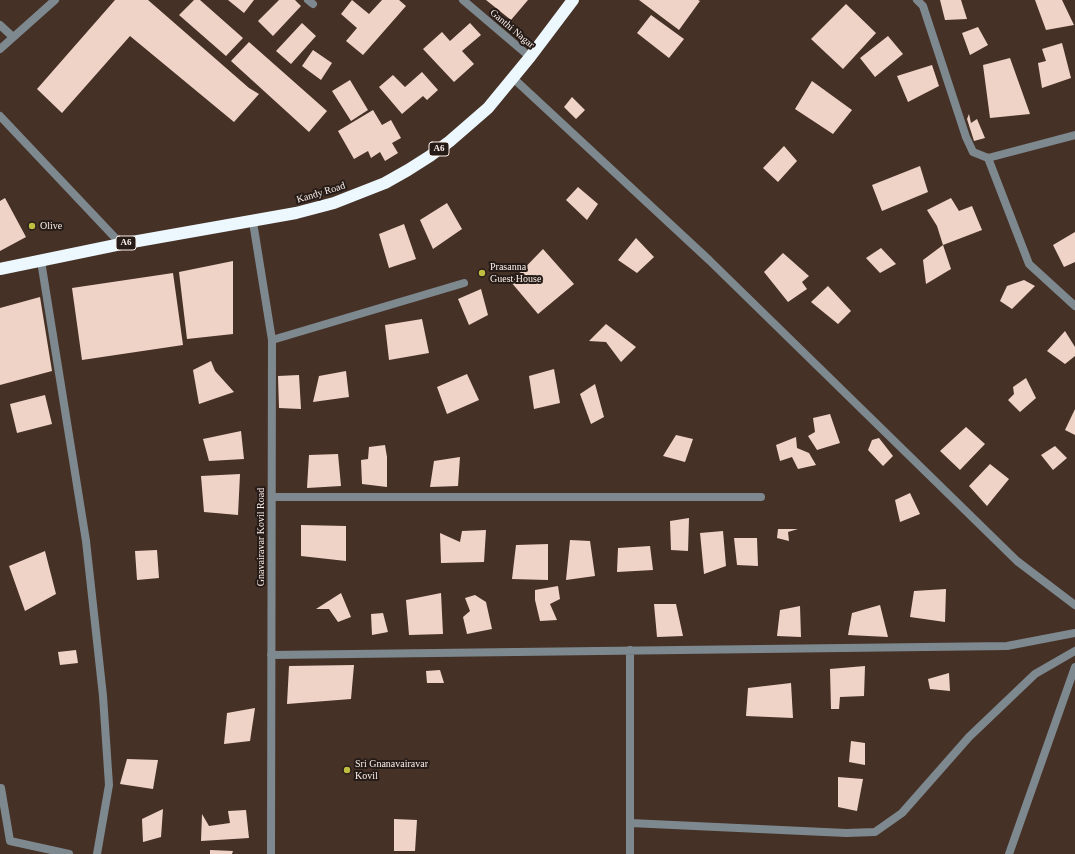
<!DOCTYPE html>
<html>
<head>
<meta charset="utf-8">
<style>
  body { margin:0 }
  canvas { display:block; background:#463127 }
</style>
</head>
<body>
<canvas width="1075" height="854"></canvas>
<script>
const ctx = document.querySelector('canvas').getContext('2d');
ctx.lineJoin = 'round';
function fill(path, color) { ctx.fillStyle = color; ctx.fill(path, 'evenodd'); }
const poly = rows => new Path2D(rows.map(r => 'M' + r).join(''));
function stroke(path, color, width, dash) { ctx.strokeStyle = color; ctx.lineWidth = width; ctx.lineCap = dash ? 'butt' : 'round'; ctx.setLineDash(dash || []); ctx.stroke(path); }
function drawText(font, color, halo, rows, align = 'center') {
  ctx.font = font + ' Georgia,serif'; ctx.lineWidth = 4; ctx.setLineDash([]); ctx.textBaseline = 'middle'; ctx.strokeStyle = halo; ctx.fillStyle = color; for (const [text, x, y, turn = 0] of rows) {
    ctx.save(); ctx.translate(x, y); ctx.rotate((+turn || 0) * Math.PI / 180); ctx.textAlign = isNaN(turn) ? turn : align; if (halo) ctx.strokeText(text, 0, 0); ctx.fillText(text, 0, 0); ctx.restore();
  }
}
fill(poly([
  [115,0,148,0,249,88,259,94,234,122,130,36,62,113,37,89],
  [194,0,200,0,243,38,226,56,179,15],
  [228,0,254,0,244,13],
  [279,0,295,0,301,6,273,36,258,21],
  [352,0,369,14,382,0,399,0,406,6,363,55,346,41,357,28,341,14],
  [486,0,528,0,511,20],
  [639,0,698,0,700,1,679,30],
  [940,0,961,0,967,19,945,20],
  [1035,0,1062,0,1074,25,1046,30],
  [846,4,876,33,843,69,811,39],
  [651,15,684,39,669,58,637,33],
  [302,23,316,36,291,64,276,51],
  [470,23,481,35,462,51,474,64,454,82,423,49,442,32,450,41],
  [978,27,988,45,970,55,962,33],
  [888,36,903,54,875,77,860,58],
  [249,42,327,111,309,132,231,61],
  [1062,43,1071,78,1042,88,1038,63,1046,61,1042,49],
  [313,50,332,63,321,80,302,66],
  [1010,58,1030,114,990,118,983,65],
  [932,65,939,86,908,102,897,76],
  [422,72,438,90,427,100,423,96,402,114,379,87,393,75,405,87],
  [350,80,368,110,351,121,332,91],
  [812,81,852,110,833,134,795,109],
  [572,97,585,110,576,119,564,107],
  [373,110,382,125,391,120,401,138,392,143,398,153,385,161,380,152,371,158,368,151,354,159,338,131],
  [969,114,971,123,977,119,985,138,974,141,967,119],
  [784,146,797,161,778,182,763,168],
  [920,166,928,192,882,211,872,185],
  [578,187,598,204,587,220,566,200],
  [5,198,26,237,0,251,0,201],
  [951,198,959,211,972,206,982,230,943,245,937,226,927,210],
  [447,203,462,229,433,249,420,220],
  [404,224,416,259,389,268,379,234],
  [1075,232,1075,262,1064,267,1053,245],
  [636,238,654,257,637,273,618,260],
  [943,245,951,269,926,284,923,260],
  [881,248,896,264,880,273,866,258],
  [543,249,574,284,538,314,511,282],
  [783,253,809,276,802,282,807,289,788,302,764,272],
  [233,261,233,334,187,339,179,272],
  [173,273,183,345,82,360,72,288],
  [1024,280,1035,286,1012,309,1000,301,1007,286],
  [828,286,851,311,838,324,811,302],
  [481,289,488,315,469,325,458,299],
  [40,297,52,371,0,385,0,308],
  [422,319,429,353,389,360,385,325],
  [606,324,636,347,621,362,606,342,589,341],
  [1065,331,1075,347,1075,356,1065,364,1047,351],
  [211,361,215,371,234,392,199,404,193,370],
  [554,369,560,403,534,409,529,376],
  [346,371,349,397,313,402,319,376],
  [467,374,479,400,447,414,437,387],
  [299,375,301,409,279,408,278,376],
  [1026,378,1036,398,1020,412,1008,400,1014,394,1013,387],
  [595,384,604,417,591,424,580,394],
  [45,395,52,424,17,433,10,404],
  [1075,409,1075,435,1065,430],
  [830,414,840,443,817,450,808,436,815,432,813,418],
  [966,427,985,444,960,470,940,451],
  [241,431,244,459,209,461,203,439],
  [676,435,693,439,685,462,663,456],
  [796,437,797,448,809,453,816,465,798,469,792,457,780,461,776,445],
  [879,438,893,456,883,466,868,450,872,440],
  [385,445,387,457,387,487,362,484,361,460,368,459,369,447],
  [1055,446,1067,458,1053,470,1041,455],
  [338,454,341,486,307,488,309,455],
  [460,457,458,486,430,487,434,461],
  [990,464,1009,479,987,506,969,486],
  [240,474,238,515,204,512,201,476],
  [910,493,920,514,900,522,895,500],
  [689,518,688,551,671,550,670,521],
  [301,525,346,526,346,561,301,556],
  [778,529,798,529,788,532,789,541,777,538],
  [486,530,484,562,441,563,440,533,460,542,462,531],
  [723,531,726,566,704,574,700,533],
  [734,538,757,538,758,566,737,565],
  [570,540,590,541,595,576,566,580],
  [548,544,548,580,512,579,516,545],
  [650,546,653,570,617,572,618,548],
  [157,550,159,578,137,580,135,551],
  [45,551,56,594,25,611,9,566],
  [558,586,560,599,550,604,557,620,540,621,535,600,535,590],
  [946,589,945,622,910,617,914,591],
  [341,593,351,617,338,622,329,609,316,609],
  [441,593,443,634,409,635,406,600],
  [475,595,486,602,492,629,467,634,463,617,470,611,465,598],
  [654,604,676,604,683,636,657,637],
  [880,605,888,637,848,635,852,613],
  [800,606,801,637,777,636,780,610],
  [383,613,388,632,372,635,371,614],
  [76,650,78,663,60,665,58,652],
  [354,665,351,699,287,704,289,666],
  [865,666,864,696,840,697,839,709,831,709,830,669],
  [440,670,444,683,427,683,426,671],
  [949,673,950,691,930,689,928,679],
  [791,683,793,718,746,716,748,688],
  [255,708,250,741,224,744,227,713],
  [851,741,865,743,865,765,849,762],
  [127,759,158,760,153,789,120,784],
  [838,777,863,779,857,811,838,807],
  [163,809,161,837,143,842,142,819],
  [246,810,249,838,201,841,202,814,209,826,230,823,228,811],
  [394,819,417,820,415,851,394,851],
  [210,850,233,851,232,854,210,854]
]), '#f0d3c7');
stroke(poly([
  [308,0,313,4],
  [463,0,530,57],
  [917,0,923,6,966,137,973,152,988,158,1075,135],
  [0,25,13,37],
  [0,49,55,0],
  [513,78,709,260,1017,561,1075,605],
  [0,116,121,244],
  [988,158,1029,264,1075,306],
  [253,222,272,340,271,854],
  [41,261,86,541,103,696,109,785,97,854],
  [272,340,464,283],
  [272,497,761,497],
  [271,655,1007,646,1075,633],
  [0,788,1,788,10,841,69,854],
  [630,823,846,833,875,832,902,813,969,737,1035,674,1075,651],
  [630,854,630,650],
  [1009,854,1075,667]
]), '#7d898f', 8);
stroke(poly([
  [0,269,121,244,296,213,334,203,385,183,408,170,430,156,450,141,488,108,530,57,573,0]
]), '#edf8fe', 12);
for (const [x, y, r, color] of [
  [32,226,4,"#c0be41"],
  [482,273,4,"#c0be41"],
  [347,770,4,"#c0be41"]
]) { const dot = new Path2D(); dot.arc(x, y, r, 0, 2 * Math.PI); ctx.fillStyle = color; ctx.fill(dot); stroke(dot, '#251b17', 1.5); }
for (const [x, y, w] of [
  [439,149,20],
  [126,243,20]
]) { const box = new Path2D(); box.roundRect(x - w / 2, y - 7, w, 14, 3); ctx.fillStyle = '#251b17'; ctx.fill(box); stroke(box, '#feefe9', 1); }
drawText('bold 9px', '#feefe9', null, [
  ["A6",439,149],
  ["A6",126,243]
]);
drawText('10px', '#feefe9', '#251b17', [
  ["Ganthi Nagar",512,29,40],
  ["Kandy Road",321,193,-17],
  ["Gnavairavar Kovil Road",261,537,-90]
]);
drawText('10px', '#feefe9', '#251b17', [
  ["Olive",40,226],
  ["Prasanna",490,267],
  ["Guest House",490,279],
  ["Sri Gnanavairavar",355,764],
  ["Kovil",355,776]
], 'left');
</script>
</body>
</html>
